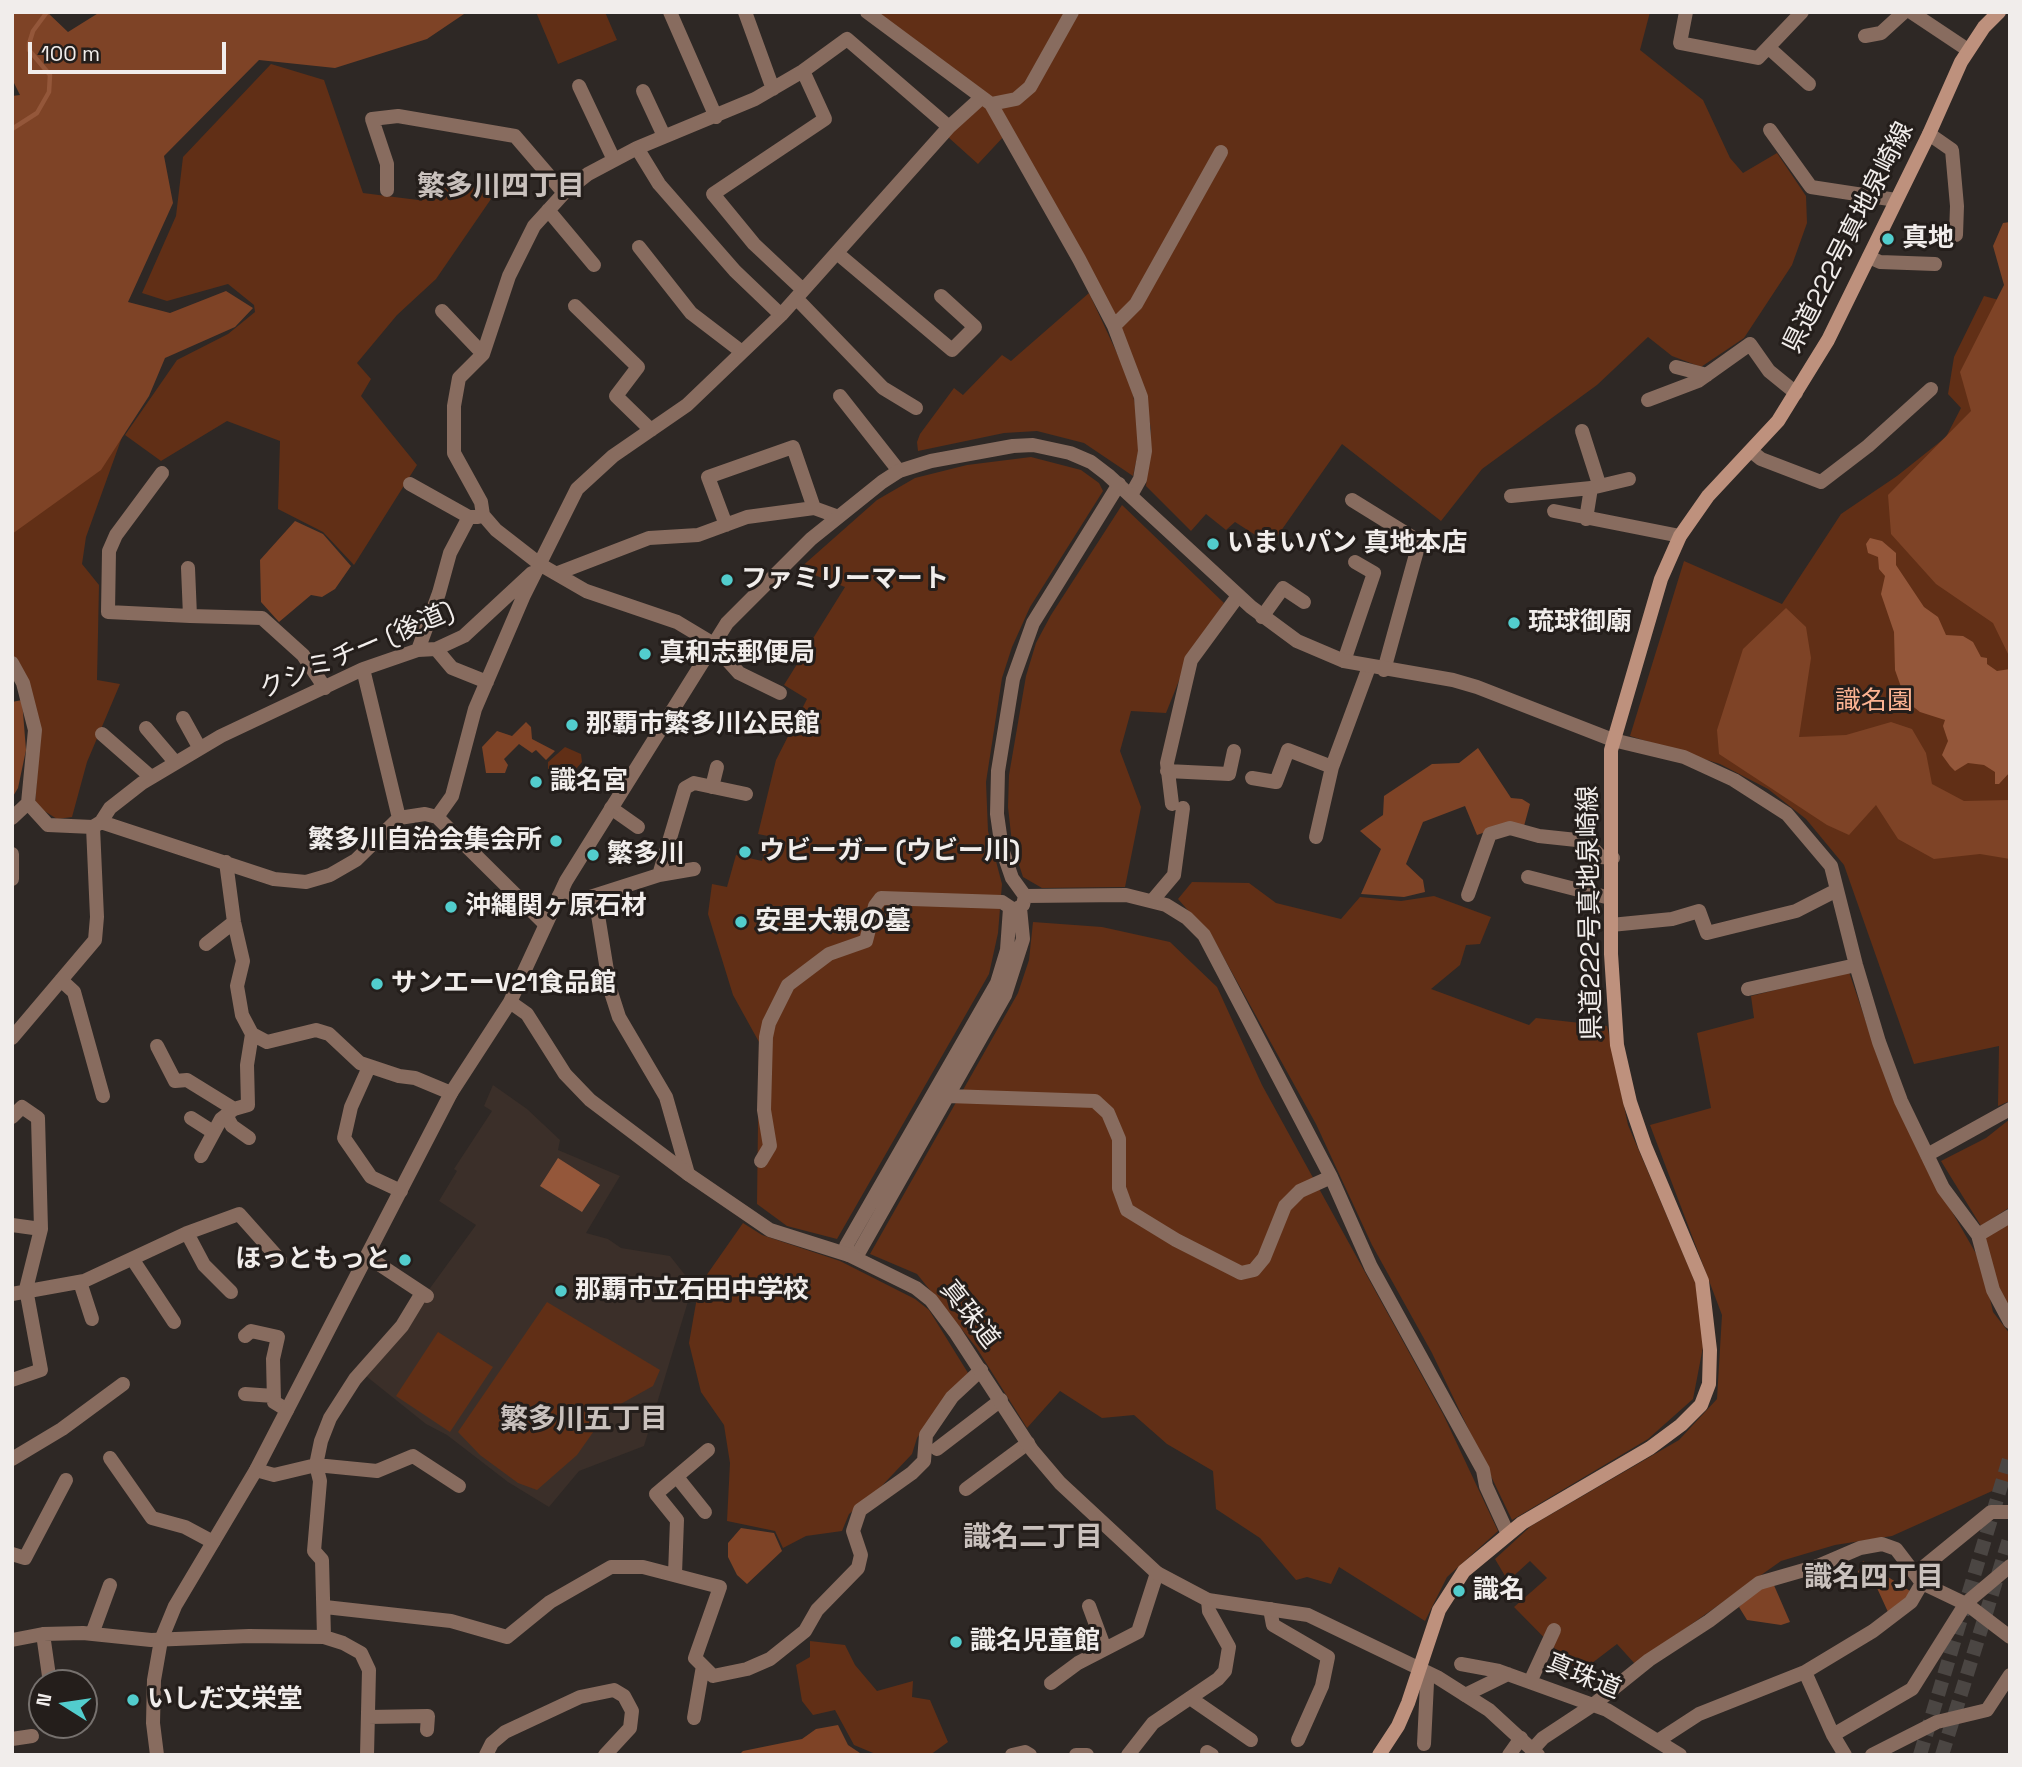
<!DOCTYPE html>
<html>
<head>
<meta charset="utf-8">
<style>
  body { margin:0 }
  #map { position:relative; width:2022px; height:1767px; overflow:hidden; background:#2e2825; font-family:"Space Grotesk",sans-serif }
  canvas { display:block }
  .frame { position:absolute; inset:0; border:14px solid #f1edeb; pointer-events:none }
  .north { position:absolute; left:28px; top:1669px; width:70px; height:70px; box-sizing:border-box; background:#241e1b; border:2px solid #76716e; border-radius:50%; rotate:282deg; font-size:19px; font-weight:700; line-height:28px; text-align:center; color:#f1edeb }
  .north::after { content:''; display:block; margin:auto; width:24px; height:32px; background:#52cdcd; clip-path:polygon(50% 0,100% 100%,50% 72%,0 100%) }
  .scale { position:absolute; left:28px; top:42px; width:198px; height:32px; box-sizing:border-box; border:4px solid #f1edeb; border-top:0; padding-left:9px; font-size:21px; line-height:24px; white-space:nowrap; color:#f1edeb; -webkit-text-stroke:5px #241e1b; paint-order:stroke }
</style>
</head>
<body>
<div id="map">
<canvas width="2022" height="1767"></canvas>
<div class="frame"></div>
<div class="north">N</div>
<div class="scale">100 m</div>
</div>
<script>
const ctx = document.querySelector('canvas').getContext('2d');
ctx.lineJoin = 'round';
function fill(path, color) { ctx.fillStyle = color; ctx.fill(path, 'evenodd'); }
const poly = rows => new Path2D(rows.map(r => 'M' + r).join(''));
function stroke(path, color, width, dash) { ctx.strokeStyle = color; ctx.lineWidth = width; ctx.lineCap = dash ? 'butt' : 'round'; ctx.setLineDash(dash || []); ctx.stroke(path); }
function drawText(font, color, halo, rows, align = 'center') {
  ctx.font = font + ' "Space Grotesk","Noto Sans JP",sans-serif'; ctx.lineWidth = 6; ctx.setLineDash([]); ctx.textBaseline = 'middle'; ctx.strokeStyle = halo; ctx.fillStyle = color; for (const [text, x, y, turn = 0] of rows) {
    ctx.save(); ctx.translate(x, y); ctx.rotate((+turn || 0) * Math.PI / 180); ctx.textAlign = isNaN(turn) ? turn : align; if (halo) ctx.strokeText(text, 0, 0); ctx.fillText(text, 0, 0); ctx.restore();
  }
}
fill(poly([
  [493,1085,527,1109,560,1140,558,1150,620,1176,586,1233,608,1239,621,1248,670,1256,693,1285,644,1446,579,1471,549,1507,508,1482,447,1435,426,1424,366,1376,476,1225,439,1201,457,1171,454,1169,492,1111,484,1106]
]), '#3b2f29');
fill(poly([
  [536,12,605,12,617,40,558,64],
  [876,12,1650,12,1640,50,1703,100,1730,158,1743,173,1777,153,1806,196,1807,223,1792,265,1744,338,1701,367,1672,356,1648,337,1597,385,1482,469,1441,521,1342,444,1271,545,1235,522,1226,530,1206,514,1191,531,1146,486,1151,429,1144,393,998,106],
  [271,64,324,80,363,193,418,200,423,173,434,174,453,190,476,187,491,199,436,279,397,315,357,363,371,379,361,396,417,465,354,565,323,532,278,509,280,441,227,421,161,461,125,435,177,360,228,334,255,312,254,305,228,284,167,301,142,293,176,216,183,157],
  [979,104,986,106,1006,134,978,164,948,137],
  [12,288,81,355,122,437,86,537,82,564,99,585,97,680,120,684,87,762,72,817,57,819,35,805,40,736,20,669,12,654],
  [1089,293,1129,379,1138,416,1139,448,1133,476,1084,443,1037,431,1004,433,918,451,917,442,920,434,954,388,963,395,1002,355,1011,361],
  [1984,296,2010,303,2010,1101,1998,1106,1999,1046,1914,1064,1844,865,1806,819,1768,789,1720,764,1630,736,1684,561,1782,604,1841,514,1897,476,1946,437,1961,408,1948,394,1954,357],
  [1031,457,1081,470,1099,483,1103,491,1030,607,1012,647,1002,678,986,782,988,831,1002,884,998,933,989,974,837,1239,787,1226,757,1204,759,1042,733,995,708,914,712,884,727,887,736,855,762,861,768,836,758,834,776,760,807,699,784,685,845,587,799,569,877,500,915,478,967,465],
  [1122,505,1224,603,1188,658,1166,713,1131,711,1120,751,1141,807,1125,887,1042,888,1023,877,1012,843,1008,807,1009,775,1026,676,1036,643,1051,615],
  [565,747,581,754,582,762,563,784,548,769,548,762],
  [1192,882,1249,883,1276,903,1341,919,1360,897,1401,901,1434,896,1491,917,1480,944,1466,945,1460,965,1431,989,1529,1025,1536,1018,1607,1026,1628,1125,1698,1289,1703,1347,1693,1399,1648,1439,1512,1520,1432,1353,1372,1245,1316,1124,1214,940,1178,899],
  [1033,922,1102,927,1170,942,1217,987,1262,1085,1443,1414,1498,1531,1447,1577,1425,1621,1339,1567,1331,1584,1307,1577,1296,1580,1260,1538,1216,1509,1213,1471,1167,1444,1134,1415,1102,1418,1060,1391,1027,1428,976,1347,917,1274,870,1254,1018,993,1029,960],
  [1849,972,1881,1066,1920,1156,1982,1264,1993,1312,2010,1334,2010,1483,1892,1536,1835,1545,1781,1561,1635,1664,1617,1644,1579,1673,1514,1607,1547,1578,1530,1561,1508,1581,1495,1559,1531,1526,1679,1440,1717,1399,1722,1315,1650,1125,1711,1108,1697,1033,1754,1018,1751,996],
  [2010,1119,2010,1207,1981,1226,1941,1161,1986,1138],
  [2010,1222,2010,1307,1997,1289,1984,1237],
  [743,1223,762,1235,840,1261,915,1299,929,1310,968,1373,944,1398,917,1438,912,1454,876,1492,849,1514,842,1531,806,1536,783,1548,775,1531,727,1521,730,1463,724,1425,701,1392,689,1343,699,1286],
  [547,1302,660,1370,653,1386,608,1411,577,1455,537,1490,518,1483,480,1455,458,1432],
  [438,1332,493,1367,450,1432,396,1396],
  [810,1641,845,1645,855,1665,877,1691,913,1681,912,1697,930,1700,948,1742,930,1755,878,1755,854,1745,835,1710,813,1715,802,1701,796,1665,810,1657]
]), '#612f16');
fill(poly([
  [12,12,47,12,68,32,100,12,467,12,427,39,335,68,259,60,164,156,173,203,128,302,170,313,226,291,253,308,235,327,165,358,149,396,101,470,12,534,12,96,20,95,12,79],
  [2010,222,2010,658,1993,623,1936,584,1891,534,1888,495,1971,411,1960,372,2004,285,1993,246,2003,223],
  [295,521,323,534,351,566,335,589,322,597,311,595,279,622,261,602,260,560],
  [1786,608,1806,627,1811,658,1799,737,1846,735,1891,722,1912,729,1926,753,1932,784,1964,801,2010,800,2010,859,1980,854,1934,859,1898,839,1876,805,1849,835,1827,825,1719,754,1717,730,1743,649],
  [22,700,26,750,18,788,12,798,12,702],
  [526,722,531,727,532,739,555,751,546,760,536,750,532,753,519,744,504,759,508,765,505,773,486,773,482,747,497,731,512,736],
  [1478,748,1511,798,1522,799,1530,804,1524,826,1505,825,1477,835,1465,806,1423,822,1406,864,1423,880,1425,892,1404,897,1361,894,1381,849,1360,831,1383,815,1384,796,1432,764,1459,763],
  [741,1528,774,1533,782,1551,747,1584,737,1575,728,1557,728,1543],
  [1863,1561,1910,1591,1906,1600,1888,1612,1877,1588,1858,1572],
  [1773,1583,1790,1622,1781,1625,1747,1620,1739,1607,1762,1585],
  [838,1725,848,1745,863,1755,739,1755,743,1751,802,1739,816,1729]
]), '#7e4326');
fill(poly([
  [1870,538,1882,541,1896,553,1896,565,1924,607,1938,617,1946,635,1963,636,1973,642,1981,657,1987,658,1987,664,1997,671,2010,669,2010,772,1999,784,1995,784,1995,772,1984,765,1968,763,1955,771,1950,766,1942,755,1948,741,1943,726,1945,720,1920,712,1906,701,1895,670,1894,632,1881,594,1885,576,1879,569,1878,557,1868,553,1866,544],
  [558,1158,600,1185,582,1212,540,1186]
]), '#94573a');
stroke(poly([
  [12,129,37,113,49,92,50,75,29,50,29,44,33,31,47,12]
]), '#94573a', 4.5);
stroke(poly([
  [1920,1755,2010,1456],
  [1942,1755,2010,1536]
]), '#4b4643', 14, [14, 7]);
stroke(poly([
  [670,12,716,117],
  [745,12,773,89],
  [867,12,991,104,1079,259,1114,326,1141,397,1145,451,1140,479,1131,495],
  [1686,12,1680,43,1758,58,1802,12],
  [1911,12,1968,50],
  [1865,36,1881,33,1904,12],
  [1769,48,1809,84],
  [803,71,825,119,713,194,754,244,803,290],
  [579,86,614,160],
  [643,91,664,136],
  [991,104,1016,99,1030,87,1072,12],
  [1770,130,1811,187,1896,200],
  [1929,134,1952,150,1957,206,1956,235],
  [637,148,659,184,735,271,781,315],
  [387,190,387,164,372,119,398,116,515,136,564,193],
  [548,210,594,265],
  [639,247,691,313,742,352],
  [837,253,952,350,975,327,941,296],
  [1869,257,1880,262,1935,264],
  [796,298,883,388,916,408],
  [575,306,638,367,616,396,651,430],
  [442,311,483,354],
  [1114,326,1136,304,1221,152],
  [1676,367,1707,375],
  [840,396,899,471],
  [1648,400,1698,381,1750,344,1769,371,1796,393],
  [1582,431,1599,484],
  [1751,451,1761,459,1821,482,1868,446,1931,389],
  [162,473,116,535,109,551,108,612,190,616],
  [410,484,469,517,478,517],
  [1511,496,1591,488,1629,479],
  [1352,500,1415,539,1418,547,1384,670],
  [1554,511,1680,536],
  [1586,519,1591,488],
  [726,525,708,477,793,447,814,508],
  [188,568,190,616,262,618,303,655,325,688],
  [558,573,649,538,698,535,747,517,814,508,836,516],
  [1262,617,1283,588,1304,602],
  [436,649,452,668,487,682],
  [418,650,439,593,450,553,469,517],
  [1344,661,1374,573,1355,562],
  [12,663,23,683,35,730,28,803,48,825,93,827,101,822,110,808,142,783,221,736,363,669,418,650,436,649,464,636,532,573],
  [363,669,399,818],
  [780,693,739,673,712,643,677,622,586,591,541,565,496,530,483,515,481,502,454,453,454,406,459,378,483,354,509,276,534,226,564,193,588,174,637,148,755,99,803,71,847,39,949,127],
  [183,718,199,747],
  [146,728,175,762],
  [102,734,151,777],
  [1613,740,1684,757,1734,780,1787,814,1831,866,1856,965,1879,1042,1901,1101,1943,1188,1978,1235,1993,1290,2010,1322],
  [1167,771,1229,774,1234,751],
  [1252,778,1276,782,1288,750,1332,767],
  [712,787,717,767],
  [1172,804,1167,763,1191,660,1238,596],
  [611,808,638,827],
  [437,817,452,796,475,709,524,595,577,489,613,456,687,405,781,315,949,127,981,98],
  [12,818,28,803],
  [101,822,274,879,306,882,330,875,356,860,399,818,425,814,437,817,545,924],
  [1316,837,1332,767,1369,667],
  [12,854,12,879],
  [226,862,234,922,243,961,237,986,242,1015,252,1034,267,1042,316,1030,329,1034,360,1063,399,1076,415,1078,451,1093],
  [659,875,694,869],
  [1528,877,1610,898],
  [1468,895,1490,834,1510,828,1539,836,1586,841,1601,857,1613,858],
  [559,896,584,899,598,915,610,989,619,1017,666,1097,688,1174],
  [1025,896,1126,895,1166,905,1187,918,1204,935,1331,1177,1371,1267,1483,1470,1486,1486,1508,1534],
  [584,899,659,875,685,788,694,783,746,794],
  [1152,901,1174,875,1183,808],
  [1010,908,1007,950,997,983,846,1246,849,1255,859,1252,1005,995,1023,939,1020,908],
  [1611,925,1672,919,1699,911,1707,933,1796,911,1837,890],
  [206,944,234,922],
  [61,980,74,992,103,1096],
  [1748,989,1856,965],
  [12,1038,95,940,97,917,93,827],
  [157,1046,175,1081,187,1080,234,1109,248,1105,247,1065,252,1034],
  [369,1067,351,1107,344,1138,371,1177,401,1191],
  [948,1096,1095,1101,1108,1113,1119,1139,1119,1188,1127,1210,1176,1240,1241,1273,1254,1270,1264,1258,1285,1206,1300,1191,1331,1177],
  [12,1117,22,1107,38,1118,41,1229,26,1289,41,1370,12,1380],
  [227,1117,232,1126,249,1138],
  [191,1118,213,1132],
  [1927,1155,2010,1109],
  [201,1156,221,1119,234,1109],
  [761,1161,770,1146,764,1110,766,1037,769,1023,788,985,829,954,866,941,875,906,881,898,1002,902,1014,910,1023,905,1025,896,1012,878,1002,849,997,814,998,771,1013,679,1033,623,1119,484],
  [12,1225,41,1229],
  [187,1233,204,1265,231,1292],
  [1978,1235,2010,1216],
  [368,1257,427,1296],
  [133,1260,174,1322],
  [80,1282,92,1319],
  [422,1293,402,1326,355,1379,330,1418,321,1441,316,1465,377,1471,413,1456,459,1486],
  [12,1294,84,1281,187,1233,239,1214,280,1260],
  [245,1336,251,1331,278,1337,273,1359,274,1402,287,1410],
  [245,1394,274,1396],
  [937,1449,1001,1400],
  [110,1458,152,1518,185,1527,213,1542],
  [12,1459,62,1429,123,1384],
  [256,1470,274,1475,316,1465,320,1481,314,1551,322,1560,324,1637],
  [677,1477,705,1512],
  [966,1489,1028,1443],
  [12,1554,25,1558,66,1480],
  [675,1574,677,1520,656,1494,708,1450],
  [1915,1574,1991,1512,2010,1512],
  [1089,1606,1105,1649],
  [325,1607,451,1621,507,1637,550,1602,611,1567,643,1567,720,1587,695,1658,713,1676,747,1669,770,1659,805,1631,817,1610,858,1568,861,1555,853,1531,860,1510,912,1473,924,1461,926,1435,952,1397,981,1370],
  [1270,1609,1273,1625,1328,1657,1322,1686,1298,1740],
  [43,1634,50,1683],
  [92,1634,110,1585],
  [12,1640,43,1634,83,1633,151,1640,249,1636,324,1637,343,1643,361,1653,369,1670,367,1755],
  [1461,1664,1499,1671,1607,1710,1680,1755],
  [1421,1670,1427,1683,1424,1744],
  [1805,1672,1833,1735,1845,1755],
  [1530,1682,1554,1630],
  [1051,1683,1078,1663,1138,1632,1157,1573],
  [1465,1695,1508,1674],
  [1190,1698,1251,1740],
  [368,1717,428,1716,427,1730],
  [694,1718,703,1666],
  [1833,1735,1912,1689,1966,1603,2010,1566],
  [12,1739,32,1736],
  [1659,1740,1699,1714,1805,1672,1873,1631,1911,1602,1922,1583,1968,1605,2010,1637],
  [1533,1749,1543,1738,1593,1705,1649,1660,1709,1621,1759,1583,1818,1566,1860,1548,1882,1544,1896,1549,1922,1583],
  [1207,1752,1212,1755],
  [486,1755,492,1743,505,1732,580,1697,614,1690,624,1696,632,1711,630,1728,605,1755],
  [1012,1755,1025,1752,1030,1755],
  [1076,1755,1087,1755],
  [1128,1755,1153,1723,1218,1679,1225,1671,1229,1647,1209,1611,1208,1600],
  [1509,1755,1521,1738],
  [1872,1755,1937,1722,1987,1710,2010,1675]
]), '#886c5f', 14);
stroke(poly([
  [510,1002,527,1014,565,1074,590,1100,688,1174,770,1230,849,1255,916,1288,931,1300,955,1332,1032,1450,1060,1483,1157,1573,1208,1600,1308,1615,1437,1677,1489,1710,1538,1755],
  [157,1755,153,1723,154,1680,161,1640,175,1606,256,1470,451,1093,510,1002,566,881,727,623,811,539,882,482,899,471,931,461,1013,446,1033,445,1070,453,1091,462,1108,475,1251,607,1297,641,1344,661,1453,680,1477,687,1613,740]
]), '#886c5f', 14);
stroke(poly([
  [1379,1755,1398,1726,1408,1703,1439,1610,1464,1571,1522,1523,1650,1448,1681,1425,1701,1405,1709,1384,1710,1350,1702,1281,1645,1146,1630,1102,1617,1045,1611,954,1611,750,1661,579,1680,536,1708,496,1778,421,1828,340,1929,134,1961,62,1984,27,1999,12]
]), '#be917d', 14);
for (const [x, y, r, color] of [
  [1888,239,7,"#52cdcd"],
  [1213,544,7,"#52cdcd"],
  [727,580,7,"#52cdcd"],
  [1514,623,7,"#52cdcd"],
  [645,654,7,"#52cdcd"],
  [572,725,7,"#52cdcd"],
  [536,782,7,"#52cdcd"],
  [556,841,7,"#52cdcd"],
  [745,852,7,"#52cdcd"],
  [593,855,7,"#52cdcd"],
  [451,907,7,"#52cdcd"],
  [741,922,7,"#52cdcd"],
  [377,984,7,"#52cdcd"],
  [405,1260,7,"#52cdcd"],
  [561,1291,7,"#52cdcd"],
  [1459,1591,7,"#52cdcd"],
  [956,1642,7,"#52cdcd"],
  [133,1700,7,"#52cdcd"]
]) { const dot = new Path2D(); dot.arc(x, y, r, 0, 2 * Math.PI); ctx.fillStyle = color; ctx.fill(dot); stroke(dot, '#241e1b', 2.5); }
drawText('26px', '#f1edeb', '#241e1b', [
  ["県道222号真地泉崎線",1849,238,-63],
  ["クシミチー (後道)",357,651,-23],
  ["県道222号真地泉崎線",1591,913,-91],
  ["真珠道",969,1315,52],
  ["真珠道",1583,1677,22]
]);
drawText('bold 26px', '#f1edeb', '#241e1b', [
  ["真地",1902,239],
  ["いまいパン 真地本店",1227,544],
  ["ファミリーマート",741,580],
  ["琉球御廟",1528,623],
  ["真和志郵便局",659,654],
  ["那覇市繁多川公民館",586,725],
  ["識名宮",550,782],
  ["繁多川自治会集会所",542,841,"right"],
  ["ウビーガー (ウビー川)",759,852],
  ["繁多川",607,855],
  ["沖縄関ヶ原石材",465,907],
  ["安里大親の墓",755,922],
  ["サンエーV21食品館",391,984],
  ["ほっともっと",391,1260,"right"],
  ["那覇市立石田中学校",575,1291],
  ["識名",1473,1591],
  ["識名児童館",970,1642],
  ["いしだ文栄堂",147,1700]
], 'left');
drawText('26px', '#fcb392', '#241e1b', [
  ["識名園",1874,702]
]);
drawText('bold 28px', '#c9c1bd', '#241e1b', [
  ["繁多川四丁目",501,187],
  ["繁多川五丁目",584,1420],
  ["識名二丁目",1033,1538],
  ["識名四丁目",1874,1578]
]);
</script>
</body>
</html>
